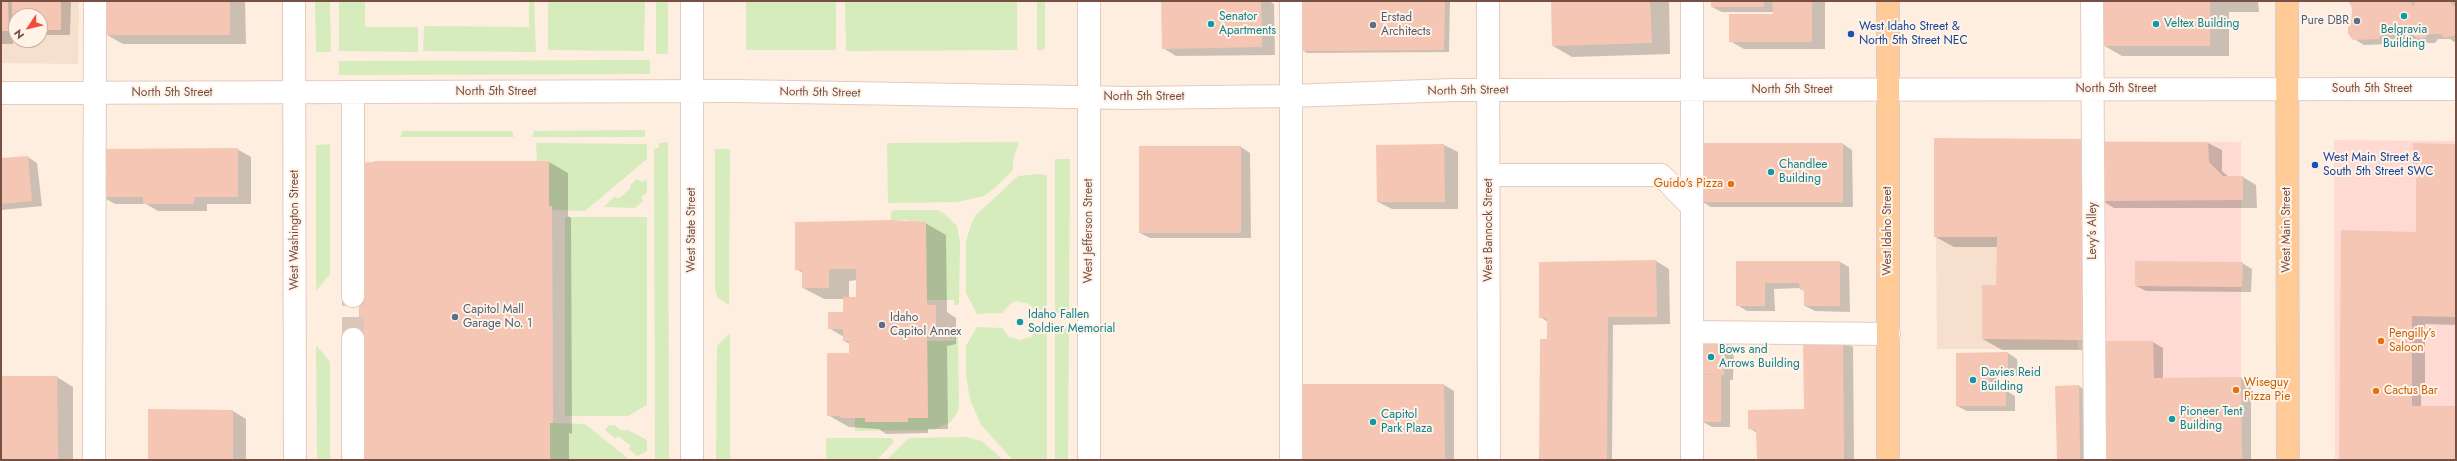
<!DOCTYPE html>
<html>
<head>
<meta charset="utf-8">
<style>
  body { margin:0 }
  #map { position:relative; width:2457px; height:461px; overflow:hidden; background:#feeee0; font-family:Jost,sans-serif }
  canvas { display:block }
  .frame { position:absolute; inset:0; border:2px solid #775045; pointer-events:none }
  .north { position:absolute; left:8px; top:8px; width:40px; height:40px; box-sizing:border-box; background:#fff3e8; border:1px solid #c9b2a7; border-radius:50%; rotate:235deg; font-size:11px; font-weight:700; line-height:16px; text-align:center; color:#775045 }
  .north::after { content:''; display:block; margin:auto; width:14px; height:18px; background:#f34c3a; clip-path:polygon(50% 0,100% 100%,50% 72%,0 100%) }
</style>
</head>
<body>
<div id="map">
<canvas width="2457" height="461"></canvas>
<div class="frame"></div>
<div class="north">N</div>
</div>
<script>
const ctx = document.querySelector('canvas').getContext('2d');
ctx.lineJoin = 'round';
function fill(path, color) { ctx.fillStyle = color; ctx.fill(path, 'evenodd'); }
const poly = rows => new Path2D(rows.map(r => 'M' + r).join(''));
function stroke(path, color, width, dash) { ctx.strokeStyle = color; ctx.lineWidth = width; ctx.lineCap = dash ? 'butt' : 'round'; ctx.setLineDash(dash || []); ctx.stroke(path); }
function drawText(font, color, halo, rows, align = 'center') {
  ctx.font = font + ' Jost,sans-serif'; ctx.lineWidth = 4; ctx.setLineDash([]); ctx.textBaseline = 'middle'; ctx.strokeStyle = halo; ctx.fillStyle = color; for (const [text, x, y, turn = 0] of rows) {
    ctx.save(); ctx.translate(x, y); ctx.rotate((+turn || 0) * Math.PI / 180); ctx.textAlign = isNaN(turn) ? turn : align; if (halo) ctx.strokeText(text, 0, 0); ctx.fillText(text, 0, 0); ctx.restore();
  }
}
fill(poly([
  [1,1,79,1,78,64,1,63],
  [16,16,40,16,40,40,16,40],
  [2079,142,2078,349,1937,349,1935,143]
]), '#f6dfcd');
fill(poly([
  [2334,140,2456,141,2456,460,2335,460],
  [2098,141,2241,142,2241,460,2097,460]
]), '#ffdad3');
fill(poly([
  [315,1,330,1,331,52,316,52],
  [339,1,365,1,365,27,418,27,418,52,339,51],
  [529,1,534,1,536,52,423,51,424,26,529,27],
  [548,1,645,1,644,51,548,50],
  [656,1,668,1,668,54,656,54],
  [746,1,836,1,836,50,746,50],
  [845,1,1017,1,1017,50,846,51],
  [1037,1,1045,1,1045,48,1043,50,1037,50],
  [650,60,650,74,339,75,339,61],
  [645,130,645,137,532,137,534,131],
  [403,131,512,131,514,137,400,137],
  [668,142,669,460,655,460,654,149,659,148,659,143],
  [1019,142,1013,160,1013,170,995,188,984,196,957,202,888,203,887,143],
  [536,143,647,144,647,159,585,211,552,210,552,206,549,206,549,161,537,161],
  [330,144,330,274,316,291,316,145],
  [715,149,730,149,729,305,718,298,715,290],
  [1055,159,1070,159,1069,313,1055,313],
  [1039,174,1047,175,1047,313,1038,313,1029,304,1016,301,1010,304,1002,313,977,314,966,293,966,241,972,222,976,215,1018,176],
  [637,179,642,182,647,179,647,192,641,197,643,201,635,208,604,207,615,196,618,199,631,188,630,185],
  [895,210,937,210,945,214,957,226,960,242,959,305,954,305,954,300,927,300,908,220,891,220,891,212],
  [565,217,647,217,647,405,628,416,565,416],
  [977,327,1002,328,1009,337,1020,340,1031,337,1038,327,1047,327,1047,460,1013,460,981,425,970,399,966,376,966,346],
  [1055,327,1069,327,1068,460,1055,460],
  [730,333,730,460,716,460,717,346],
  [954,336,958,337,959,402,958,411,951,422,934,430,855,431,855,418,865,418,865,422,908,422,908,418,928,418,927,341,954,341],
  [316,345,330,362,330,460,317,460],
  [550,423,585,424,630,460,550,460],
  [609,425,616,426,620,430,628,430,647,440,647,451,637,456,629,449,631,446,618,436,616,439,605,430],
  [966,437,982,441,1003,460,886,460,909,438],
  [826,438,891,438,894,442,877,460,826,460]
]), '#d6ecbd');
fill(poly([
  [1,1,71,1,70,35,40,35,40,16,16,16,16,38,13,38,13,44,1,44],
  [107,1,245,1,246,44,123,44,107,35],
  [1162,1,1269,1,1274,4,1275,55,1176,56,1163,48],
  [1302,1,1450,1,1449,52,1307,53,1302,50],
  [1552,1,1669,1,1670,54,1572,57,1553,46],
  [1712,1,1825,1,1825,49,1744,49,1730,41,1774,15,1774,12,1722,12,1712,7],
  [2102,1,2258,1,2259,12,2229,12,2229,56,2122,56,2103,45],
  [2349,1,2456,1,2456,43,2450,39,2438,39,2435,43,2428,43,2422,40,2393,40,2388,44,2364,45,2354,39,2353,7],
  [2100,143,2208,143,2222,150,2222,171,2229,177,2243,177,2256,185,2257,208,2114,208,2102,201,2101,350,2002,350,1983,339,1997,286,1998,247,1954,247,1934,236],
  [1843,144,1852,150,1853,207,1711,207,1701,201],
  [1444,145,1458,152,1458,209,1392,209,1378,202,1377,146],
  [2456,145,2456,325,2425,324,2425,383,2421,383,2421,407,2456,407,2456,460,2340,460,2417,232,2417,173,2414,171],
  [1241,147,1250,153,1251,238,1150,238,1140,233],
  [237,149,251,157,251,204,207,204,207,211,158,211,146,204,115,204,101,196],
  [28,157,37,163,42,206,1,210,1,159],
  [377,162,549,162,568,173,568,216,571,218,572,434,569,433,569,460,363,460,360,433,358,197,361,163],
  [925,223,946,235,947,312,956,318,956,344,947,346,948,429,928,429,928,433,886,434,879,429,849,427,828,415,850,354,850,344,844,341,844,337,829,328,844,313,844,299,824,299,803,288,803,273,796,269],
  [857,280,857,298,849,298,849,281],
  [1656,261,1669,269,1670,324,1613,325,1612,460,1540,460,1548,340,1548,322,1540,317],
  [1737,262,1840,262,1849,267,1850,312,1815,311,1805,306,1805,292,1800,288,1774,289,1775,311,1747,311,1737,305],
  [2242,263,2252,269,2251,292,2146,291,2136,286],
  [1843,341,1853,347,1854,460,1758,460,1757,433,1749,428,1805,410],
  [1724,342,1734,347,1733,380,1730,380,1730,427,1712,427,1703,422,1698,374],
  [2153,342,2163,348,2163,379,2241,378,2251,384,2251,460,2101,460],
  [2008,353,2017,359,2018,376,1999,377,2000,390,2005,390,2015,396,2015,411,1967,411,1957,406,1957,354],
  [1,377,57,377,73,387,73,460,1,460],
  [1444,385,1454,391,1454,460,1303,460],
  [2079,386,2088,392,2090,460,2058,460],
  [233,411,246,419,246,460,149,460]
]), '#0003');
fill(poly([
  [1,1,8,1,9,31,1,31],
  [12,1,61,1,61,30,40,30,40,16,16,16,16,29,12,29],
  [106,1,230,1,230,35,106,35],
  [1161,1,1261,1,1262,47,1162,49],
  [1301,1,1445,1,1444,50,1301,51],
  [1551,1,1650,1,1652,43,1552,46],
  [1711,1,1764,1,1764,7,1711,7],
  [1772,1,1812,1,1812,42,1729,42,1729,14,1773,14],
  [2101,1,2210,1,2210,46,2102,46],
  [2348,1,2410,1,2413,6,2416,1,2451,1,2451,4,2456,7,2456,35,2445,38,2441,34,2428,34,2425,38,2417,38,2414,35,2383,35,2378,39,2353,40,2348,34,2348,27,2351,23,2352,8],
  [1934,138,2083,139,2083,340,1982,339,1982,285,1996,285,1997,237,1934,237],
  [2099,142,2208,142,2209,162,2223,176,2243,176,2243,200,2100,201],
  [1700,143,1843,143,1843,202,1700,202],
  [2413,143,2456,144,2456,317,2412,316,2412,406,2456,406,2456,460,2339,460,2341,230,2416,232,2416,171,2413,171],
  [1444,144,1445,202,1377,202,1376,145],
  [1139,146,1241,146,1241,233,1139,233],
  [238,148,238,197,194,197,194,204,143,204,143,197,100,197,100,149],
  [28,156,32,201,1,204,1,158],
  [374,161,549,161,549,206,552,206,553,423,550,423,550,460,362,460,357,196,360,163,374,163],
  [891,220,926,222,927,305,936,305,936,333,927,335,928,418,908,418,908,422,865,422,865,418,840,418,840,416,827,416,827,353,849,353,849,341,843,341,843,329,828,329,828,312,843,312,843,297,856,297,856,269,829,269,829,288,802,288,802,270,795,270,795,222],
  [1656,260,1657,317,1608,317,1607,460,1539,460,1540,339,1547,339,1547,318,1539,318,1539,262],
  [1736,261,1840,261,1840,306,1804,306,1804,290,1800,290,1799,283,1765,283,1765,306,1736,306],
  [2135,261,2243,262,2242,287,2135,286],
  [1698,340,1725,341,1724,375,1697,374],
  [1803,340,1843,340,1844,460,1757,460,1756,430,1748,429,1748,410,1804,409],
  [2104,341,2153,341,2154,378,2241,377,2242,460,2100,460],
  [2008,352,2008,371,1990,371,1990,389,2006,389,2006,406,1956,406,1956,353],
  [1699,375,1721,375,1721,422,1702,422],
  [1,376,57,376,58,460,1,460],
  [1302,384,1444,384,1445,460,1302,460],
  [2079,385,2080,460,2057,460,2055,386],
  [148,409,233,410,233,460,148,460]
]), '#f6c6b5');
stroke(poly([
  [353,339,353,296]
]), '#dcc6b9', 22, [22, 11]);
const minor = poly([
  [294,1,295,460],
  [1089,1,1089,460],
  [1488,1,1489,460],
  [1692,1,1692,460],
  [2092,1,2095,460],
  [1,93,736,91,1129,98,1290,96,1453,90,2456,89],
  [1489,175,1661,175,1692,207],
  [353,296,353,92],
  [1692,332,1889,334],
  [94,460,95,1],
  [353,460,353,339],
  [692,460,692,1],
  [1291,460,1291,1]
]);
const major = poly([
  [1888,1,1888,460],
  [2287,1,2288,460]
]);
stroke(minor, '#e5cbbe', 24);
stroke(major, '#d9cecb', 24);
stroke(minor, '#fff', 22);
stroke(major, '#ffca96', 22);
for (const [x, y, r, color] of [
  [2404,16,4,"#0f9aa8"],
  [2357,21,4,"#5c6f8a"],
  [1211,24,4,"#0f9aa8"],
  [2156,24,4,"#0f9aa8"],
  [1373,25,4,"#5c6f8a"],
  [1851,34,4,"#1a4fb4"],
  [2315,165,4,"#1a4fb4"],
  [1771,172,4,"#0f9aa8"],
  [1731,184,4,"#e8710a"],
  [455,317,4,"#5c6f8a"],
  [1020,322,4,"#0f9aa8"],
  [882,325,4,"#5c6f8a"],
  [2381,341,4,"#e8710a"],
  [1711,357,4,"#0f9aa8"],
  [1973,380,4,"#0f9aa8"],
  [2236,390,4,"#e8710a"],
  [2376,391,4,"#e8710a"],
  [2172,419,4,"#0f9aa8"],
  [1373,422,4,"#0f9aa8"]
]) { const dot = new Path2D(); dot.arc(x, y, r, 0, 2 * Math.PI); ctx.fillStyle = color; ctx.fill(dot); stroke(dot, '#fff3e8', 1.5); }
drawText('12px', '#0d838f', '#fff3e8', [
  ["Senator",1219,17],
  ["Apartments",1219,31],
  ["Veltex Building",2164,24],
  ["Belgravia",2404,30,"center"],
  ["Building",2404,44,"center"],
  ["Chandlee",1779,165],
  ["Building",1779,179],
  ["Idaho Fallen",1028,315],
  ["Soldier Memorial",1028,329],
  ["Bows and",1719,350],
  ["Arrows Building",1719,364],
  ["Davies Reid",1981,373],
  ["Building",1981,387],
  ["Pioneer Tent",2180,412],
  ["Building",2180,426],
  ["Capitol",1381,415],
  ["Park Plaza",1381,429]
], 'left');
drawText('12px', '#4e5e75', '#fff3e8', [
  ["Erstad",1381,18],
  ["Architects",1381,32],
  ["Pure DBR",2349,21,"right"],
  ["Capitol Mall",463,310],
  ["Garage No. 1",463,324],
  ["Idaho",890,318],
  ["Capitol Annex",890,332]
], 'left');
drawText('12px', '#164399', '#fff3e8', [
  ["West Idaho Street &",1859,27],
  ["North 5th Street NEC",1859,41],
  ["West Main Street &",2323,158],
  ["South 5th Street SWC",2323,172]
], 'left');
drawText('12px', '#775045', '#fff3e8', [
  ["North 5th Street",2116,89],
  ["South 5th Street",2372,89],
  ["North 5th Street",1792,90],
  ["North 5th Street",1468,91,-1],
  ["North 5th Street",496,92],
  ["North 5th Street",172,93],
  ["North 5th Street",820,93,1],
  ["North 5th Street",1144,97],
  ["West Washington Street",295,230,-90],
  ["West State Street",692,230,-90],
  ["West Bannock Street",1489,230,-90],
  ["West Main Street",2287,230,-90],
  ["West Jefferson Street",1089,231,-90],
  ["West Idaho Street",1888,231,-90],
  ["Levy's Alley",2093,231,-90]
]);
drawText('12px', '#c56008', '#fff3e8', [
  ["Guido's Pizza",1723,184,"right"],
  ["Pengilly’s",2389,334],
  ["Saloon",2389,348],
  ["Wiseguy",2244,383],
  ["Pizza Pie",2244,397],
  ["Cactus Bar",2384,391]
], 'left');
</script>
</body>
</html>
